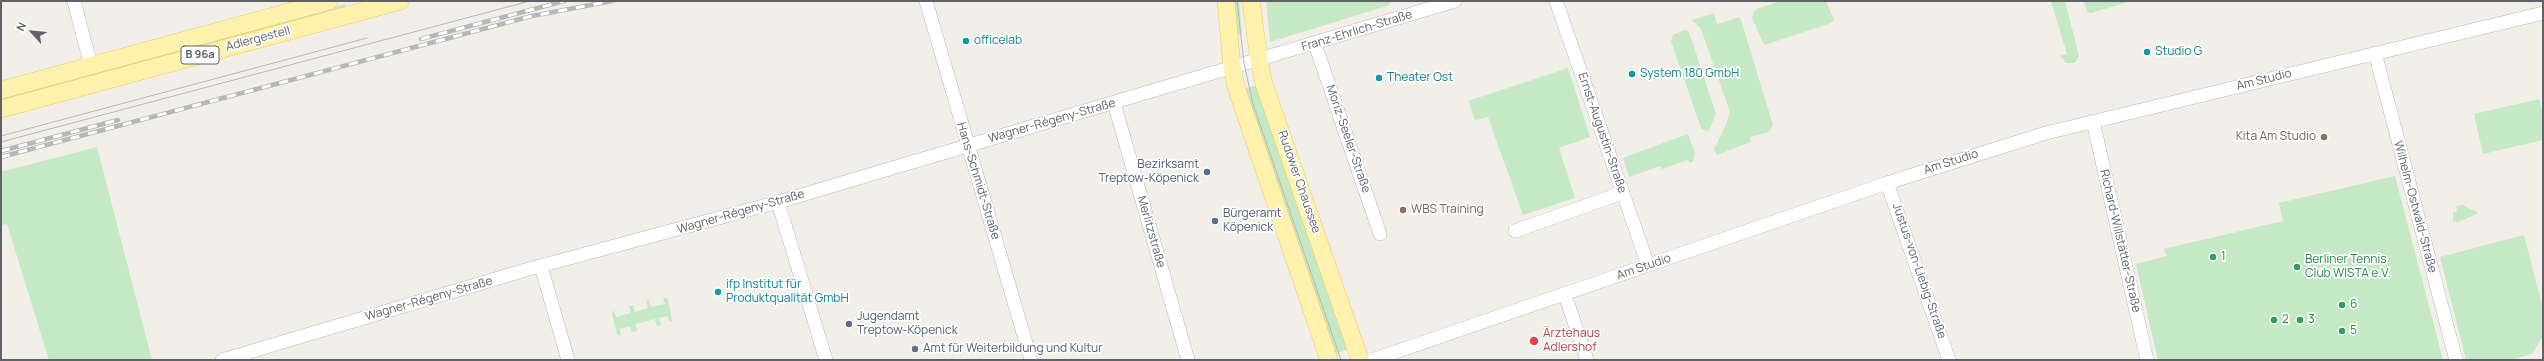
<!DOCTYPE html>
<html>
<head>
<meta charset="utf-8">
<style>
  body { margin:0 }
  #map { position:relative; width:2544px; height:361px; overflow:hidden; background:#f1efe8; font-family:Manrope,sans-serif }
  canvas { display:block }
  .frame { position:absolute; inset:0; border:2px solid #5f6368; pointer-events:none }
  .north { position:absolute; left:12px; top:12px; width:40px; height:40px; -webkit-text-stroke:3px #fff; paint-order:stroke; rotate:297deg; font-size:11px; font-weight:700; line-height:16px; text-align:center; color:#5f6368 }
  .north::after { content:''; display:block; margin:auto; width:14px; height:18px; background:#5f6368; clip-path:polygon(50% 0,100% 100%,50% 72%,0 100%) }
</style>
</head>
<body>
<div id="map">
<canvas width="2544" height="361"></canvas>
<div class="frame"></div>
<div class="north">N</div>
</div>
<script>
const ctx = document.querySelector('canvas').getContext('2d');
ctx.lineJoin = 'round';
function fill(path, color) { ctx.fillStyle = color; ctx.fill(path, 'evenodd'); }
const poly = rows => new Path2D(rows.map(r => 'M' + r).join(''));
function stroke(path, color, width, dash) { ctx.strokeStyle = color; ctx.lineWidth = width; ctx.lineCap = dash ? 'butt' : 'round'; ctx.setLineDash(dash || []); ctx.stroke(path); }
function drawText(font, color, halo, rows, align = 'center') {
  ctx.font = font + ' Manrope,sans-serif'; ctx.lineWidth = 3.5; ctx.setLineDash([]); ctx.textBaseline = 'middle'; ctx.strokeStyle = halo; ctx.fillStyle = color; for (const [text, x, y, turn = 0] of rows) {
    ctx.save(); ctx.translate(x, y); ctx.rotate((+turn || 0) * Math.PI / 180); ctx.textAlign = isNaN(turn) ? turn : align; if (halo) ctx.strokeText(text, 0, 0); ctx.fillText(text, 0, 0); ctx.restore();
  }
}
fill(poly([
  [1232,1,1239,1,1242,33,1235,38],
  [1266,1,1389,1,1390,5,1270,42],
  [1781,1,1826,1,1834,20,1831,23,1764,45,1752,18,1753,13,1756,9],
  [2051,1,2065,1,2079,56,2075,63,2066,63,2060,56,2067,54],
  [2084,1,2132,1,2091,13,2087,12],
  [345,4,346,7,63,87,60,82],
  [1714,13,1717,24,1740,17,1773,125,1769,132,1750,137,1751,142,1717,155,1714,149,1727,122,1730,112,1701,29,1692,20],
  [1684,30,1688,31,1691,38,1716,114,1708,132,1701,128,1671,41,1673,35],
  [1568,68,1590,137,1559,148,1575,198,1523,215,1488,117,1475,120,1468,101],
  [1259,82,1348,349,1332,355,1242,89,1255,86],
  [56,83,59,88,1,104,1,98],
  [2539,99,2543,115,2543,140,2483,154,2474,114],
  [1688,134,1695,153,1693,162,1690,163,1688,160,1662,169,1660,166,1629,177,1623,158],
  [97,147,152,360,49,360,7,224,1,225,1,172],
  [2395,176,2443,360,2158,360,2136,264,2167,256,2164,249,2283,221,2279,203],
  [2463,205,2479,213,2458,222,2453,221,2453,212,2457,212,2456,206],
  [2524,235,2543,309,2543,336,2532,354,2510,360,2466,360,2440,257],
  [663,297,668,299,672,321,670,322,667,316,659,318,661,325,657,326,655,319,635,324,637,331,632,332,630,326,620,329,621,336,617,334,612,314,614,310,616,317,631,313,629,306,633,305,635,312,648,308,646,301,649,300,651,307,665,304]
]), '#c5e8c5');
const minor = poly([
  [74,1,91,66],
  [926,1,1031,360],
  [1556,1,1648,265],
  [1315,44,1380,234],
  [2375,53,2456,360],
  [1114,103,1188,360],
  [2093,121,2147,360],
  [1887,183,1949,360],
  [778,202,826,360],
  [1515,231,1622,193],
  [541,266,568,360],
  [1565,295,1587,360],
  [222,360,529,269,778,202,1455,1],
  [1372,360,1887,183,2046,133,2543,13]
]);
const major = poly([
  [1226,1,1232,67,1236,87,1329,360],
  [1251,1,1259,60,1264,84,1360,360],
  [1,90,329,1],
  [1,109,400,1]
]);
stroke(minor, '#b5b8bc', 14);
stroke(major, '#f2c960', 18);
stroke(minor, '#fff', 13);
stroke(major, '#fff2af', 17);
stroke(poly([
  [1237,1,1244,63,1253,104,1341,360],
  [1,136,367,38],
  [1,142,530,1]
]), '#b6b7b8', 1);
const rail = poly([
  [421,39,564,1],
  [1,151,118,120],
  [1,157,532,16,612,1]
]);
stroke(rail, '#b6b7b8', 4.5);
stroke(rail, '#fff', 3, [9]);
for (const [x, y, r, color] of [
  [966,41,4,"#0f9aa8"],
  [2147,52,4,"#0f9aa8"],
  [1632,74,4,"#0f9aa8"],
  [1379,78,4,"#0f9aa8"],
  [2324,137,4,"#8d6e63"],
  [1207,172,4,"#5c6f8a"],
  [1403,210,4,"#8d6e63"],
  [1215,221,4,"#5c6f8a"],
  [2213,257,4,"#2e9e5b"],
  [2297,267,4,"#2e9e5b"],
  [718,292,4,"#0f9aa8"],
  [2342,305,4,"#2e9e5b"],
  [2274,320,4,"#2e9e5b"],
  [2300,320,4,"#2e9e5b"],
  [849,324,4,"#5c6f8a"],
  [2342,331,4,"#2e9e5b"],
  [1534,341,5,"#e0444e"],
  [915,349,4,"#5c6f8a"]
]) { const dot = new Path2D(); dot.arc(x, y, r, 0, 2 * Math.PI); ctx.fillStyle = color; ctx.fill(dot); stroke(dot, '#fff', 1.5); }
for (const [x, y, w] of [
  [200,55,38]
]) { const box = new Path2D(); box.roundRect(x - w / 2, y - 9, w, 18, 3); ctx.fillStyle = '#fff'; ctx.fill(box); stroke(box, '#5f6368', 1); }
drawText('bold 11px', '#5f6368', null, [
  ["B 96a",200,55]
]);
drawText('12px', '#5f6368', '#fff', [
  ["Franz-Ehrlich-Straße",1357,31,-17],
  ["Adlergestell",258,39,-15],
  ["Am Studio",2264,80,-14],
  ["Wagner-Régeny-Straße",1052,121,-16],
  ["Ernst-Augustin-Straße",1602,133,71],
  ["Moriz-Seeler-Straße",1348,139,71],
  ["Am Studio",1951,162,-18],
  ["Hans-Schmidt-Straße",978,181,73],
  ["Rudower Chaussee",1299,182,71],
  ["Wilhelm-Ostwald-Straße",2415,207,75],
  ["Wagner-Régeny-Straße",741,212,-16],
  ["Merlitzstraße",1151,232,74],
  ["Richard-Willstätter-Straße",2120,241,77],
  ["Am Studio",1644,267,-19],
  ["Justus-von-Liebig-Straße",1919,271,71],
  ["Wagner-Régeny-Straße",429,299,-16]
]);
drawText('12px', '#0d838f', '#fff', [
  ["officelab",974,41],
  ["Studio G",2155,52],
  ["System 180 GmbH",1640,74],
  ["Theater Ost",1387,78],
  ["ifp Institut für",726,285],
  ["Produktqualität GmbH",726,299]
], 'left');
drawText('12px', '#785e54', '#fff', [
  ["Kita Am Studio",2316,137],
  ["WBS Training",1411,210,"left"]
], 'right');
drawText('12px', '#4e5e75', '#fff', [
  ["Bezirksamt",1199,165,"right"],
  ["Treptow-Köpenick",1199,179,"right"],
  ["Bürgeramt",1223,214],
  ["Köpenick",1223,228],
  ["Jugendamt",857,317],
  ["Treptow-Köpenick",857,331],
  ["Amt für Weiterbildung und Kultur",923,349]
], 'left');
drawText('12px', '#27864d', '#fff', [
  ["1",2221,257],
  ["Berliner Tennis",2305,260],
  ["Club WISTA e.V.",2305,274],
  ["6",2350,305],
  ["2",2282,320],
  ["3",2308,320],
  ["5",2350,331]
], 'left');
drawText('12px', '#be3a42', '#fff', [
  ["Ärztehaus",1543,334],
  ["Adlershof",1543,348]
], 'left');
</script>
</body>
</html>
